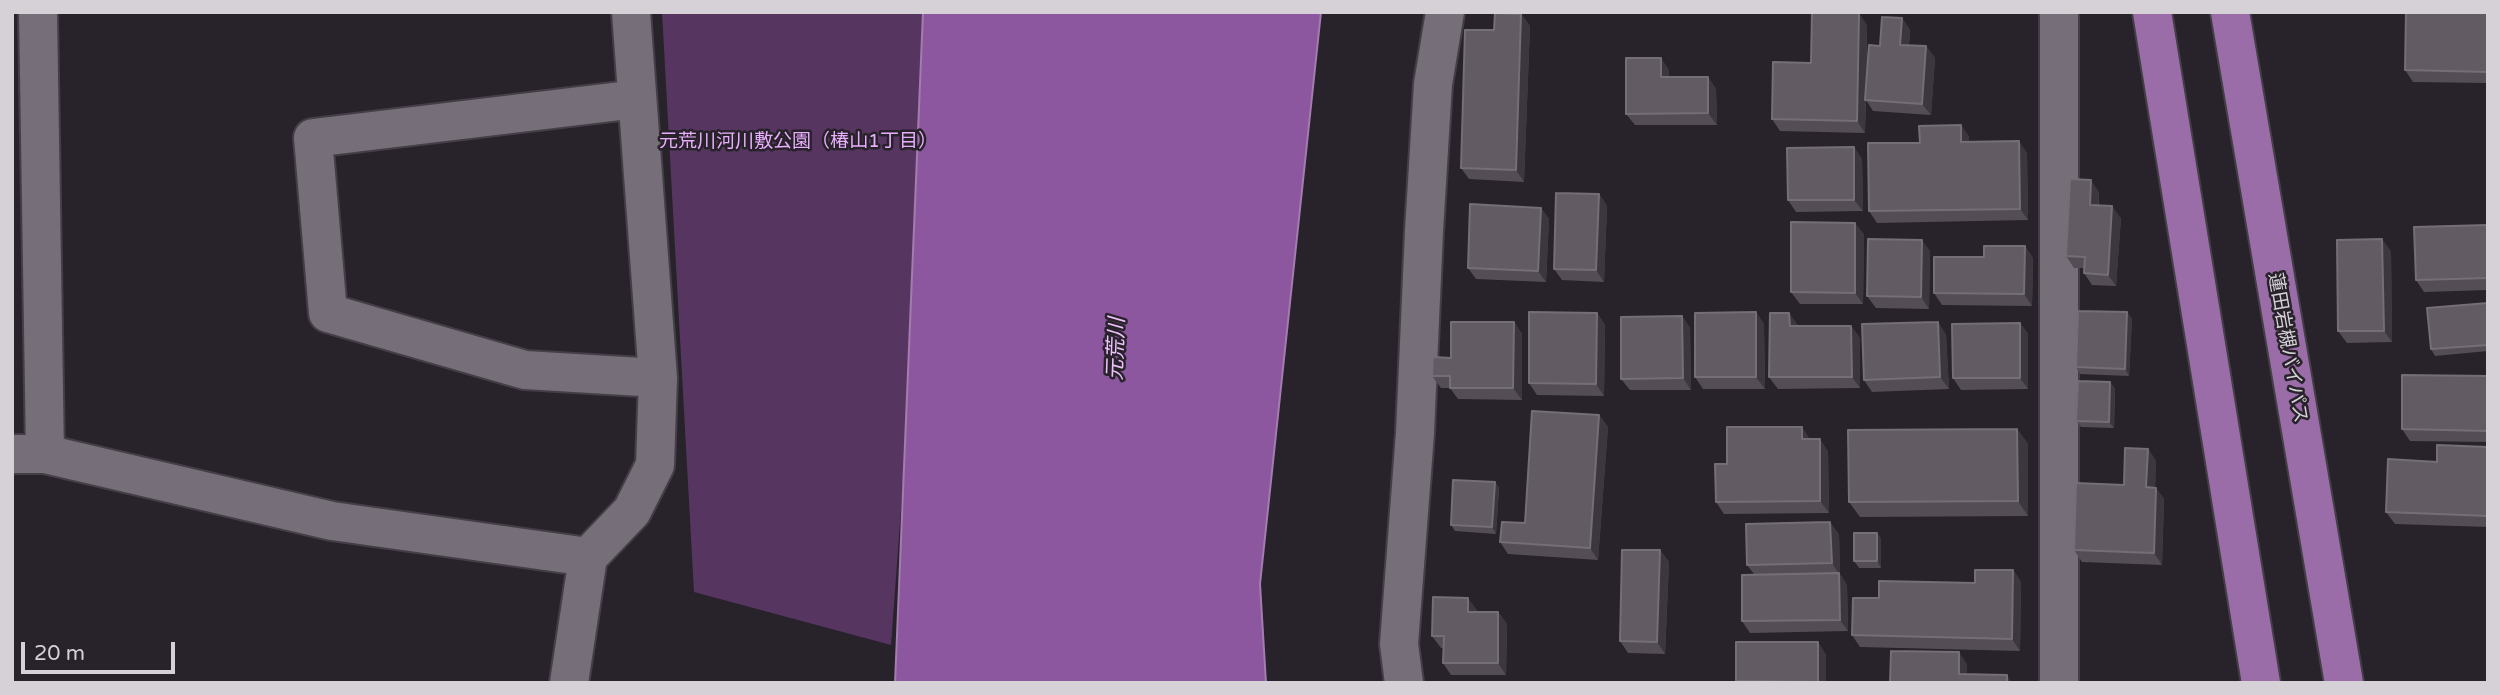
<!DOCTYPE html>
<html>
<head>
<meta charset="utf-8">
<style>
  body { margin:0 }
  #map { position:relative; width:2500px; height:695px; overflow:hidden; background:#28222a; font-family:"Varela Round",sans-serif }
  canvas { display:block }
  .frame { position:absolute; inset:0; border:14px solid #d5d1d7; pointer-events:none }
  .scale { position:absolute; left:21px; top:642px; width:154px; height:32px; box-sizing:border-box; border:4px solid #d5d1d7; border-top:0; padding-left:9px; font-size:21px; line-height:24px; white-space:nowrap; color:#d5d1d7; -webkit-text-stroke:5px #28222a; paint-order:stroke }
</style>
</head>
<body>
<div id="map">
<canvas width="2500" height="695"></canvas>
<div class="frame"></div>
<div class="scale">20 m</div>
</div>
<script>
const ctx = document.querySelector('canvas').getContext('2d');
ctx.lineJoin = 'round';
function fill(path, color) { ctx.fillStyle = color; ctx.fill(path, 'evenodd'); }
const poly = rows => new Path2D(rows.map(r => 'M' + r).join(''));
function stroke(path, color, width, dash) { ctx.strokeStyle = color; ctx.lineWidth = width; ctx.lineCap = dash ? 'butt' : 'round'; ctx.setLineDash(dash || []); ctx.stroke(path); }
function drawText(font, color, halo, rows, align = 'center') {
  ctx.font = font + ' "Varela Round","Noto Sans JP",sans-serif'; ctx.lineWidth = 5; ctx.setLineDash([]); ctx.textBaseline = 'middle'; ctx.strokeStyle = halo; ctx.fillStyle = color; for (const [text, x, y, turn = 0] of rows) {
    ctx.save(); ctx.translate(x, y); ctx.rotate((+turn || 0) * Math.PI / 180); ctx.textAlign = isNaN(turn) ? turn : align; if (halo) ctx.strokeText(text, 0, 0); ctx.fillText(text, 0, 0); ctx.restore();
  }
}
fill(poly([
  [662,12,933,12,925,183,891,645,694,592]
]), '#563661');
const water = poly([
  [923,12,1321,12,1260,584,1266,683,895,683,923,12]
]);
fill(water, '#8d57a0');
stroke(water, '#a37cb0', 2);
const street = poly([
  [38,12,45,454],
  [637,99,313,138,328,313,525,370,658,378],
  [12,454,45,454,332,521,588,557],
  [569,683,588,557,632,511,655,465,658,378,631,12],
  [1404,683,1399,644,1415,433,1424,231,1433,84,1445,12],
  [2059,683,2059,12]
]);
const highway = poly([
  [2152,12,2261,683],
  [2230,12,2344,683]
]);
stroke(street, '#443e46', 42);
stroke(highway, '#443e46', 42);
stroke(street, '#766e79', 38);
stroke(highway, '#9a6da9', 38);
fill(poly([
  [2488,12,2488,83,2413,82,2405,70],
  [1521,14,1530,26,1524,182,1469,179,1461,168],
  [1902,18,1910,30,1909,45,1926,46,1935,58,1931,115,1873,111,1866,100,1865,133,1780,131,1772,119,1811,63,1867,25,1866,94,1880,46],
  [1669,70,1669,77,1708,77,1716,89,1717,125,1635,125,1626,114],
  [1961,125,1969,137,1969,142,2027,153,2028,220,1877,223,1869,211,1920,143],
  [1854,147,1862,159,1863,211,1796,212,1788,200],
  [2099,192,2099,205,2121,218,2116,286,2092,285,2084,273,2084,268,2074,268,2066,256],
  [1599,194,1607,206,1604,282,1562,280,1554,269],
  [1541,208,1549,219,1546,282,1476,279,1468,268],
  [2488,225,2488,290,2424,292,2416,280],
  [1864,234,1863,304,1800,304,1791,292],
  [2025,246,2033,258,2032,306,1942,305,1934,293,1984,257],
  [1930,251,1929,309,1876,308,1867,296],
  [2391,251,2392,342,2347,343,2338,331],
  [2488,303,2488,351,2435,356,2431,349],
  [1756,312,1764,324,1765,389,1703,389,1695,377],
  [2127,312,2132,319,2129,376,2080,374,2076,367],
  [1597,313,1605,325,1604,396,1537,395,1529,383],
  [1682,316,1690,328,1691,390,1630,390,1621,379],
  [1514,322,1522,334,1522,400,1458,399,1450,388,1441,388,1432,376],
  [2020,323,2028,334,2028,389,1961,390,1953,378],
  [1798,325,1851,326,1860,338,1860,388,1778,389,1769,377],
  [1946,334,1949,389,1872,392,1864,380],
  [2488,376,2488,442,2410,441,2402,429],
  [2110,382,2115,389,2114,428,2081,427,2076,421],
  [1599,415,1608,427,1598,560,1508,554,1500,542,1525,523],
  [2017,429,2028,444,2028,516,1860,517,1849,502],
  [1810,439,1828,451,1829,513,1724,514,1716,502,1727,464],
  [2488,447,2488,527,2395,524,2386,512,2437,462],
  [2148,449,2156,461,2155,487,2164,499,2162,565,2082,562,2074,550,2124,485],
  [1495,482,1499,488,1496,534,1455,531,1451,525],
  [1877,533,1881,539,1881,568,1859,568,1854,561],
  [1839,534,1840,574,1847,585,1848,631,1750,633,1742,621,1754,574,1747,565],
  [1660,550,1669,562,1665,654,1628,653,1620,641],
  [2013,570,2021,582,2020,651,1860,647,1852,635,1879,598,1975,583],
  [1477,610,1477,612,1498,612,1507,624,1506,675,1451,675,1443,663,1444,648,1441,648,1432,636],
  [1826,654,1826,683,1737,683,1736,681]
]), '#544d56');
fill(poly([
  [1859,13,1867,25,1865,133,1857,121],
  [1521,14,1530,26,1524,182,1516,170],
  [1902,18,1910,30,1908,56,1900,45],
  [1926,46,1935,58,1931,115,1922,104],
  [1661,58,1669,70,1669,89,1661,77],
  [1708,77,1716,89,1717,125,1708,113],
  [1961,125,1969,137,1969,154,1961,142],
  [2019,141,2027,153,2028,220,2020,209],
  [1854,147,1862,159,1863,211,1854,200],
  [2091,180,2099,192,2098,217,2090,205],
  [1599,194,1607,206,1604,282,1596,270],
  [2112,206,2121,218,2116,286,2108,275],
  [1541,208,1549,219,1546,282,1538,271],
  [1855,223,1864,234,1863,304,1855,293],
  [2382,239,2391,251,2392,342,2384,331],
  [1922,240,1930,251,1929,309,1921,297],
  [2025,246,2033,258,2032,306,2024,294],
  [1756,312,1764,324,1765,389,1756,377],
  [2127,312,2132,319,2129,376,2125,369],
  [1597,313,1605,325,1604,396,1596,384],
  [1789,313,1798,325,1798,337,1790,326],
  [1682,316,1690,328,1691,390,1683,378],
  [1514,322,1522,334,1522,400,1513,388],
  [1938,322,1946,334,1949,389,1940,377],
  [2020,323,2028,334,2028,389,2020,378],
  [1851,326,1860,338,1860,388,1852,377],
  [2110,382,2115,389,2114,428,2109,422],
  [1599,415,1608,427,1598,560,1590,548],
  [1802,427,1810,439,1802,439],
  [2017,429,2028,444,2028,516,2018,501],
  [1820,439,1828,451,1829,513,1820,501],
  [2148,449,2156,461,2155,498,2146,487],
  [1495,482,1499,488,1496,534,1492,527],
  [2156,488,2164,499,2162,565,2154,553],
  [1830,522,1839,534,1840,574,1847,585,1848,631,1840,620,1839,574,1832,563],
  [1877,533,1881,539,1881,568,1877,561],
  [1660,550,1669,562,1665,654,1657,642],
  [2013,570,2021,582,2020,651,2012,639],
  [1468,598,1477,610,1477,624,1468,612],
  [1498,612,1507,624,1506,675,1498,663],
  [1818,642,1826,654,1826,683,1818,682],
  [1959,652,1967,664,1967,683,1959,674],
  [2007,675,2012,683,2007,683]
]), '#3c363e');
const building = poly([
  [1812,12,1859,13,1857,121,1772,119,1773,62,1811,63,1812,12],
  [2406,12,2488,12,2488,72,2405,70,2406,12],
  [1495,13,1521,14,1516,170,1461,168,1465,30,1494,30,1495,13],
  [1882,17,1902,18,1900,45,1926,46,1922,104,1865,100,1869,45,1880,46,1882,17],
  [1626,58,1661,58,1661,77,1708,77,1708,113,1626,114,1626,58],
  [1961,125,1961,142,2019,141,2020,209,1869,211,1868,143,1920,143,1919,126,1961,125],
  [1854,147,1854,200,1788,200,1787,148,1854,147],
  [2070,179,2091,180,2090,205,2112,206,2108,275,2084,273,2085,257,2066,256,2070,179],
  [1556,193,1599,194,1596,270,1554,269,1556,193],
  [1470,204,1541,208,1538,271,1468,268,1470,204],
  [1791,222,1855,223,1855,293,1791,292,1791,222],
  [2488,225,2488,278,2416,280,2414,227,2488,225],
  [1868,239,1922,240,1921,297,1867,296,1868,239],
  [2382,239,2384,331,2338,331,2337,240,2382,239],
  [1984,246,2025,246,2024,294,1934,293,1934,257,1984,257,1984,246],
  [2488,303,2488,345,2431,349,2427,308,2488,303],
  [2078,311,2127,312,2125,369,2076,367,2078,311],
  [1529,312,1597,313,1596,384,1529,383,1529,312],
  [1756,312,1756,377,1695,377,1695,313,1756,312],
  [1770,313,1789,313,1790,326,1851,326,1852,377,1769,377,1770,313],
  [1682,316,1683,378,1621,379,1621,317,1682,316],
  [1451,322,1514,322,1513,388,1450,388,1450,376,1432,376,1433,357,1451,358,1451,322],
  [1938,322,1940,377,1864,380,1862,324,1938,322],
  [2020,323,2020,378,1953,378,1952,324,2020,323],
  [2402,375,2488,376,2488,431,2402,429,2402,375],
  [2078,381,2110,382,2109,422,2076,421,2078,381],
  [1532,411,1599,415,1590,548,1500,542,1502,522,1525,523,1532,411],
  [1727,427,1802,427,1802,439,1820,439,1820,501,1716,502,1715,464,1727,464,1727,427],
  [2017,429,2018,501,1849,502,1848,430,2017,429],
  [2437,445,2488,447,2488,516,2386,512,2388,459,2437,462,2437,445],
  [2125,448,2148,449,2146,487,2156,488,2154,553,2074,550,2076,483,2124,485,2125,448],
  [1453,480,1495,482,1492,527,1451,525,1453,480],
  [1830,522,1832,563,1747,565,1746,524,1830,522],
  [1854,533,1877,533,1877,561,1854,561,1854,533],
  [1622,550,1660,550,1657,642,1620,641,1622,550],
  [1975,570,2013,570,2012,639,1852,635,1853,598,1879,598,1879,581,1975,583,1975,570],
  [1839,573,1840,620,1742,621,1742,575,1839,573],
  [1433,597,1468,598,1468,612,1498,612,1498,663,1443,663,1444,636,1432,636,1433,597],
  [1736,642,1818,642,1818,682,1736,681,1736,642],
  [1891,651,1959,652,1959,674,2007,675,2007,683,1890,683,1891,651]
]);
fill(building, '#625b64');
stroke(building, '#746e76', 2);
drawText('19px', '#e8adfd', '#28222a', [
  ["元荒川河川敷公園（椿山1丁目）",798,142]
]);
drawText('19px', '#d5d1d7', '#28222a', [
  ["蓮田岩槻バイパス",2287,348,80]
]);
drawText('italic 21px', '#edc1fc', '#28222a', [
  ["元荒川",1117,349,-88]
]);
</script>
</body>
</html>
